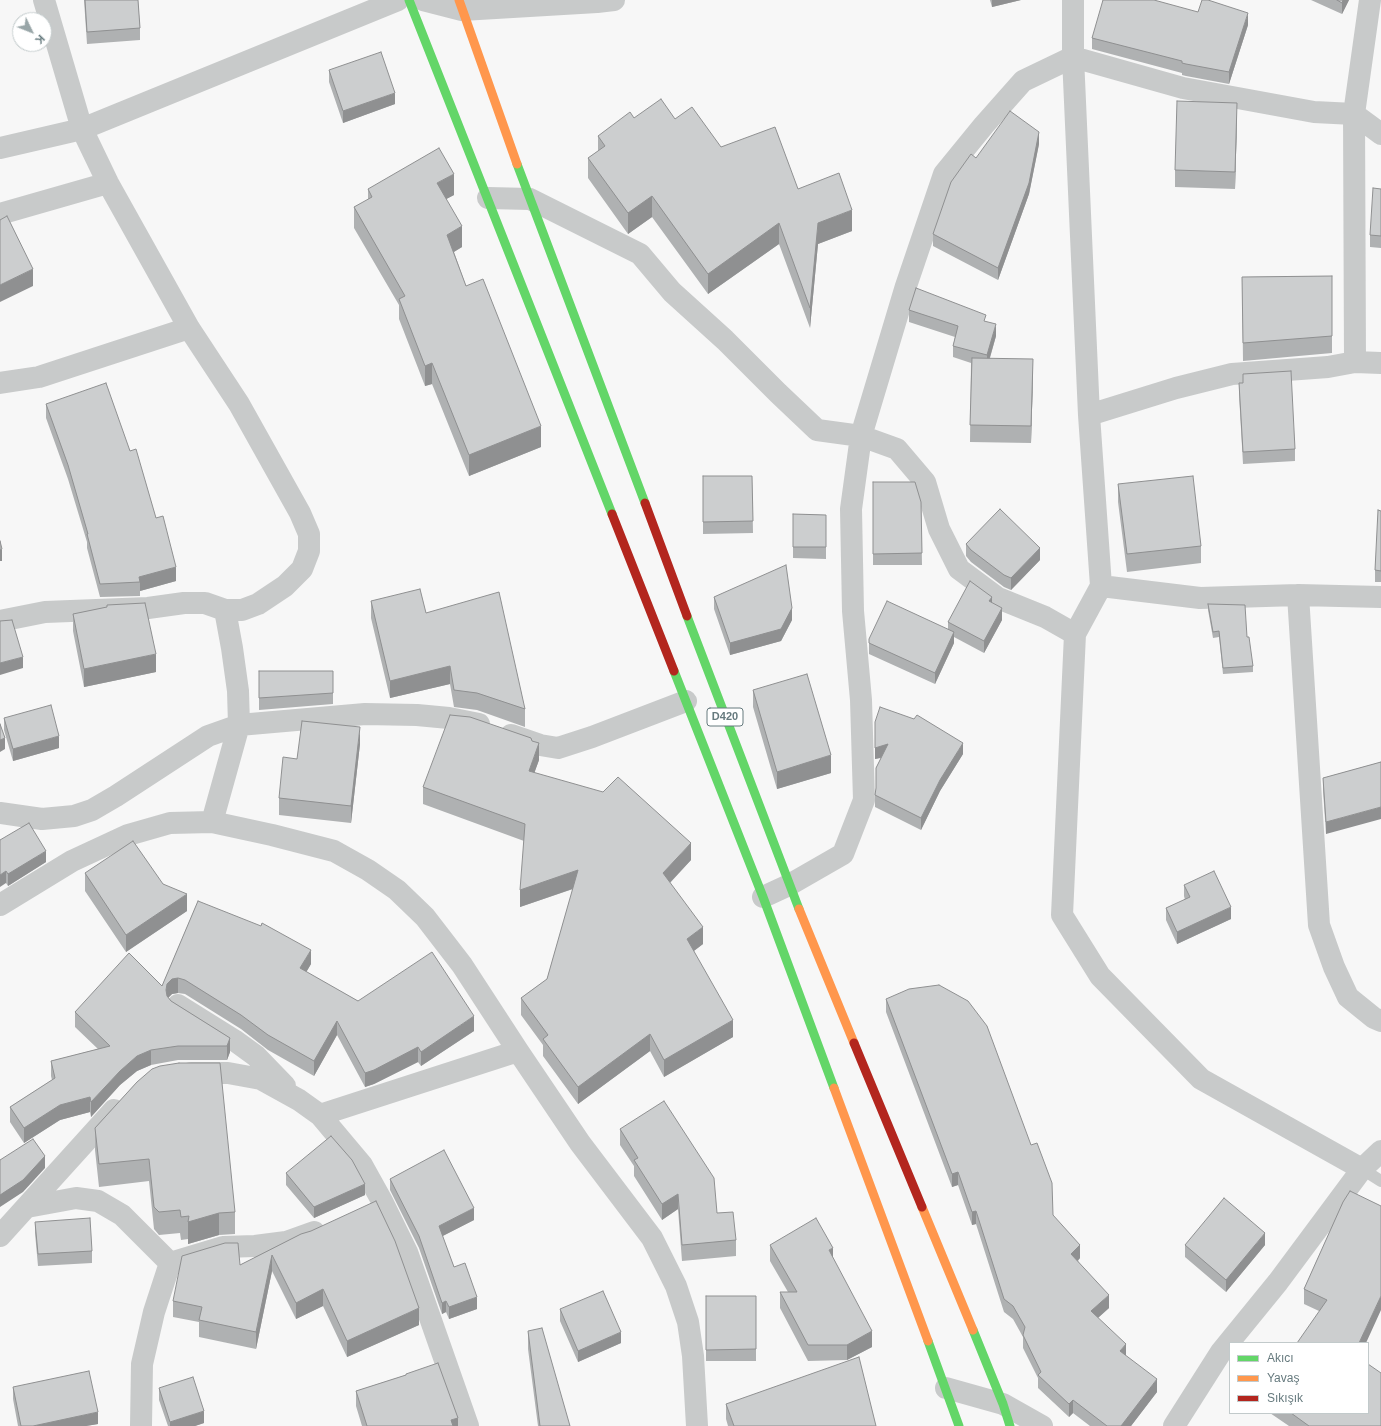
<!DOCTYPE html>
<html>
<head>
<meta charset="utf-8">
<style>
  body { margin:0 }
  #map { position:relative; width:1381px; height:1426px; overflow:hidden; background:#f7f7f7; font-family:Helvetica,sans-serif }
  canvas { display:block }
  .legend { position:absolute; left:1229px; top:1342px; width:140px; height:72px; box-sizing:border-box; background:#fff; border:1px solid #c2cacb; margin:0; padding:5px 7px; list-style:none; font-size:12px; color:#667a7e }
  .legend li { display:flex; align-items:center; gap:8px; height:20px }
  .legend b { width:20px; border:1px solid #c2cacb }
  .north { position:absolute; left:12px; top:12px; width:40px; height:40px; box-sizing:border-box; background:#fff; border:1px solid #c2cacb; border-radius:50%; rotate:133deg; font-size:11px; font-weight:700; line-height:16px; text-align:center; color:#667a7e }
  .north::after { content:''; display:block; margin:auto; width:14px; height:18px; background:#99a6a8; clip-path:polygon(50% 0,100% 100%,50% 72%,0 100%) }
</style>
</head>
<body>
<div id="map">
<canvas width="1381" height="1426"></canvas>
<ul class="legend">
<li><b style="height:5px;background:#63d668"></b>Akıcı</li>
<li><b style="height:5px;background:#ff974d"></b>Yavaş</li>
<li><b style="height:5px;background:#b3261e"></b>Sıkışık</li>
</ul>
<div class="north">K</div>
</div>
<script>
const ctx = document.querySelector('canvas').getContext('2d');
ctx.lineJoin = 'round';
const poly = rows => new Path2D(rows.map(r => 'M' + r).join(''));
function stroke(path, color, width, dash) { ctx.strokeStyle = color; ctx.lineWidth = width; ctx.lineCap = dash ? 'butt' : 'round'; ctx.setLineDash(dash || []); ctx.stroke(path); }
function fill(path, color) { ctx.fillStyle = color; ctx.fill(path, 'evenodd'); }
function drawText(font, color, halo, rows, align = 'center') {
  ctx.font = font + ' Helvetica,sans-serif'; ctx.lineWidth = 4; ctx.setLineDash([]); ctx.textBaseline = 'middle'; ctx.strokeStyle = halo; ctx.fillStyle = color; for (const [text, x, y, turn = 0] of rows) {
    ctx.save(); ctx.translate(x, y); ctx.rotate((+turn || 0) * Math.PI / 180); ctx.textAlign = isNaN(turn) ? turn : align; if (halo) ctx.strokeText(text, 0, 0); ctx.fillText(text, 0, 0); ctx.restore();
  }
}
stroke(poly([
  [1362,1169,1381,1181]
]), '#c8caca', 12);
stroke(poly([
  [423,0,462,10,597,2,614,0],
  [1073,0,1073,57,1089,415,1101,586,1075,634,1062,915,1100,976,1201,1079,1362,1169],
  [0,148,82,129,398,0],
  [488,198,530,199,640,254,672,292,725,340,778,393,817,430,861,436,851,509,853,611,861,700,864,800,843,854,789,885,763,897],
  [0,214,108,183],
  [1355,362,1354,114,1370,0],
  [0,383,39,377,189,328],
  [1089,415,1176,388,1232,374,1328,367,1355,362,1381,363],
  [1101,586,1200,598,1298,595,1381,597],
  [1298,595,1319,925,1334,967,1348,997,1374,1018,1381,1021],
  [0,621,45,612,148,608,184,603,205,603,225,610,242,610,258,604,285,586,302,569,309,551,309,534,300,513,239,404,189,328,108,183,82,129,44,0],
  [1075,634,1045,617,998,598,959,569,939,529,925,482,897,449,861,436,906,286,944,174,984,125,1023,81,1073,57,1183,88,1314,112,1354,114,1381,134],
  [511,735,540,745,558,748,592,737,686,701],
  [0,813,42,819,74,816,92,810,116,796,208,736,239,725,365,714,417,715,449,718,479,724],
  [212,822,239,725,238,691,232,648,225,610],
  [0,905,72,861,128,835,170,823,212,822,272,835,334,851,368,870,397,890,425,917,462,965,518,1051,580,1143,652,1238,676,1286,688,1322,693,1356,697,1426],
  [178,1005,234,1040,256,1056,285,1086],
  [191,1073,228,1073,261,1079,299,1100,320,1115,362,1165,382,1201,407,1252,468,1426],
  [320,1115,518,1051],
  [27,1207,76,1198,98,1201,122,1215,170,1263],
  [0,1236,114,1110],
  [946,1388,1003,1404,1042,1426],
  [141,1426,142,1364,154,1312,170,1263,223,1247,255,1246,286,1242,314,1232],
  [1174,1426,1221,1352,1278,1282,1362,1169,1381,1151]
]), '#c8caca', 22);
stroke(poly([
  [409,0,612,514],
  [517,164,645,503],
  [687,616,799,909],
  [674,671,763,897,834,1088],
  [973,1330,1003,1404,1010,1426],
  [928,1341,959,1426]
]), '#63d668', 9);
stroke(poly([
  [459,0,517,164],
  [799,909,854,1043],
  [834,1088,928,1341],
  [922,1207,973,1330]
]), '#ff974d', 9);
stroke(poly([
  [645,503,687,616],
  [612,514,674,671],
  [854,1043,922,1207]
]), '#b3261e', 9);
fill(poly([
  [84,0,138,0,140,28,140,40,87,44],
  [990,0,1021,0,992,7],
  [1311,0,1349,0,1342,14],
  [1248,25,1229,84,1186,76,1182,75,1182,73,1092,49,1092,38],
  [329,70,395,104,343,123,329,82],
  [634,118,675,119,721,147,798,189,852,231,818,244,810,328,779,244,708,294,652,217,628,234,588,178,588,158,598,151,598,136],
  [1237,120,1235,189,1175,187,1175,170],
  [1039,144,1029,194,998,280,933,246,933,234,976,158],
  [368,189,454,195,446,199,462,247,454,252,466,286,541,447,469,476,432,384,425,386,399,319,399,305,354,228,354,207,368,200],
  [1381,189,1381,248,1370,247,1370,235],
  [1332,276,1332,353,1243,361,1242,277],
  [909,310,986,322,996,336,990,358,1033,376,1031,443,970,442,971,363,953,357,953,346,955,337,909,322],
  [1239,383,1295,449,1295,461,1243,464,1239,394],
  [46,404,130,451,156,518,176,581,140,591,140,596,100,597,87,548,87,542,68,479,46,418],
  [703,476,752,476,753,533,703,534],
  [873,482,921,502,922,565,873,565],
  [1118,484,1201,546,1201,563,1127,572,1118,502],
  [1381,511,1381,582,1375,582,1375,570],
  [793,514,826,515,826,559,793,558],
  [966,544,1040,560,1011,590,1004,587,971,562,966,556],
  [714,597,792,620,781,641,730,655,714,609],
  [371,601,426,613,525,709,525,727,477,710,454,707,450,684,390,698,371,618],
  [992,603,1002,620,984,653,954,637,954,643,935,684,869,654,869,639,948,629,948,622],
  [1208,604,1247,637,1253,666,1253,672,1223,674,1219,637,1213,638,1208,610],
  [107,605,156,672,84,687,73,631,73,614,107,607],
  [259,671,333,671,333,704,259,710],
  [753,690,831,773,777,789,753,707],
  [4,718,59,748,13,761,4,730],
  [875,722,963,754,940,791,921,830,875,807,875,795,876,789,876,768,881,758,875,759],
  [360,744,351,823,279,815,279,798,297,759],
  [539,760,534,773,691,860,670,883,703,944,694,951,733,1037,664,1077,650,1051,578,1104,543,1056,543,1045,521,1015,521,998,547,979,573,889,520,907,524,841,423,804,423,787],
  [1381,762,1326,834,1323,790,1323,778],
  [0,840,46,862,8,886,6,883],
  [85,873,163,884,187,911,126,952,85,891],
  [1184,885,1231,919,1177,944,1166,920,1166,908,1185,900,1184,896],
  [198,901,311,964,306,972,358,1001,474,1031,421,1066,418,1062,374,1084,365,1087,337,1035,314,1076,268,1050,241,1029,185,994,178,993,172,994,168,998,171,1001,230,1038,230,1052,227,1060,178,1060,151,1065,137,1071,120,1085,91,1117,90,1112,60,1120,24,1143,10,1122,10,1107,52,1080,51,1076,51,1061,98,1049,75,1027,75,1012,162,986],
  [886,999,1053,1215,1080,1258,1078,1261,1109,1308,1098,1318,1126,1356,1157,1392,1131,1426,1090,1426,1073,1413,1069,1417,1038,1388,1038,1378,1023,1348,1023,1337,1013,1319,1004,1312,976,1224,972,1225,958,1185,952,1187,886,1012],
  [137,1082,235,1212,235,1234,219,1235,188,1244,188,1239,181,1240,180,1233,159,1235,154,1229,149,1181,99,1187,95,1150,95,1128],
  [620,1129,717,1213,736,1240,736,1256,682,1261,678,1209,662,1220,634,1176,634,1166,620,1145],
  [286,1173,365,1195,314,1218,286,1185],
  [390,1179,474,1220,442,1236,454,1267,477,1309,449,1319,446,1312,442,1314,419,1248,390,1190],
  [1343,1202,1366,1343,1319,1311,1304,1304,1304,1289],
  [35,1222,92,1251,92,1263,38,1266,35,1233],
  [301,1234,419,1325,347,1357,323,1306,296,1319,272,1271,256,1349,199,1337,199,1322,173,1317,173,1301,240,1265],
  [770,1245,833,1258,872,1347,847,1360,808,1361,780,1308,780,1292,788,1292,770,1261],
  [1185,1245,1265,1245,1226,1292,1185,1257],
  [706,1296,756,1296,756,1361,706,1361],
  [560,1309,621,1343,578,1362,560,1321],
  [528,1331,570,1426,538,1426,528,1349],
  [406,1374,458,1426,362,1426,356,1406,356,1391,406,1375],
  [13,1387,98,1424,86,1426,18,1426,13,1399],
  [159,1388,204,1423,195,1426,168,1426,159,1400],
  [726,1404,876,1426,728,1426,726,1419],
  [1270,1413,1368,1413,1381,1426,1289,1426]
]), '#afb1b2');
fill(poly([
  [992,0,1021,0,992,7],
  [1343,0,1349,0,1342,14,1342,3],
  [1248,13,1248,25,1229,84,1229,72],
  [395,93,395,104,343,123,343,111],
  [1237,103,1237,120,1235,189,1235,172],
  [1039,132,1039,144,1029,194,998,280,998,268],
  [454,174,454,195,437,204,437,183],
  [652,196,652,217,628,234,628,213],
  [852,210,852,231,818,244,810,328,810,308,818,223],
  [779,223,779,244,708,294,708,274],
  [462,226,462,247,447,256,447,235],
  [33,269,33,286,0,302,0,285],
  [996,324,996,336,987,367,987,355],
  [1033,359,1033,376,1031,443,1031,426],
  [432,363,432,384,425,386,425,366],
  [541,426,541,447,469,476,469,455],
  [1040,548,1040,560,1011,590,1011,578],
  [2,549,2,561,0,561,0,550],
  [176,567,176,581,140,591,140,582,139,577],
  [992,597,992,609,989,601],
  [792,608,792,620,781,641,730,655,730,643],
  [1002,608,1002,620,984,653,984,641],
  [954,632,954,643,935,684,935,673],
  [156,654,156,672,84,687,84,669],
  [23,657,23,668,0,675,0,663],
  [450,666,450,684,390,698,390,681],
  [360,727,360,744,351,823,351,806],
  [59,736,59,748,13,761,13,749],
  [5,738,5,749,0,752,0,740],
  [539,743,539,760,529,788,529,771],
  [963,743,963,754,940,791,921,830,921,818,940,780],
  [888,744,888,756,875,759,875,748],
  [831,755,831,773,777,789,777,772],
  [1381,807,1381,819,1326,834,1326,822],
  [691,843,691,860,663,890,663,873],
  [46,851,46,862,8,886,8,874],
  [578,870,578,887,520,907,520,890],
  [6,871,6,883,0,887,0,875],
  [187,894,187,911,126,952,126,935],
  [1231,907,1231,919,1177,944,1177,932],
  [703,927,703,944,687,956,687,939],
  [311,950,311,964,300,983,300,968],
  [178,978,178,993,172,994,167,999,166,990,167,984,172,979],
  [474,1016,474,1031,421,1066,421,1052],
  [733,1020,733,1037,664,1077,664,1060],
  [337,1021,337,1035,314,1076,314,1061],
  [650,1034,650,1051,578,1104,578,1087],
  [230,1038,230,1052,227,1060,227,1046],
  [418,1047,418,1062,374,1084,365,1087,365,1073],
  [151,1050,151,1065,137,1071,120,1085,91,1117,91,1102,120,1071,137,1056],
  [90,1097,90,1112,60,1120,24,1143,24,1128,60,1105],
  [45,1156,45,1168,23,1192,0,1207,0,1195],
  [958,1172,958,1185,952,1187,952,1174],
  [365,1184,365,1195,314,1218,314,1207],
  [678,1194,678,1209,662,1220,662,1204],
  [474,1208,474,1220,439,1238,439,1226],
  [976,1211,976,1224,972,1225,972,1212],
  [219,1213,219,1235,188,1244,188,1222],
  [1265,1233,1265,1245,1226,1292,1226,1280],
  [1080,1245,1080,1258,1071,1267,1071,1254],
  [833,1248,833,1263,829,1250],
  [272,1255,272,1271,256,1349,256,1332],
  [323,1289,323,1306,296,1319,296,1303],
  [1109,1295,1109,1308,1091,1324,1091,1311],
  [1381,1296,1381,1310,1366,1343,1359,1343],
  [477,1297,477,1309,449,1319,449,1307],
  [446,1301,446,1312,442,1314,442,1303],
  [419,1308,419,1325,347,1357,347,1341],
  [872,1331,872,1347,847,1360,847,1345],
  [621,1332,621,1343,578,1362,578,1351],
  [1126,1344,1126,1357,1120,1351],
  [1157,1379,1157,1392,1131,1426,1121,1426],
  [1073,1400,1073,1413,1069,1417,1069,1404],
  [204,1411,204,1423,195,1426,170,1426,170,1422],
  [98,1412,98,1424,86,1426,33,1426],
  [458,1418,458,1426,451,1426,451,1420]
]), '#8f9091');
const building = poly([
  [85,0,138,0,140,28,87,32,85,0],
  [1103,0,1154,0,1198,12,1202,0,1208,0,1248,13,1229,72,1186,64,1182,63,1182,61,1092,38,1103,0],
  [1337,0,1343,0,1342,3,1337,0],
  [381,52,395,93,343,111,329,70,381,52],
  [661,99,675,119,692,107,721,147,775,127,798,189,839,173,852,210,818,223,810,308,779,223,708,274,652,196,628,213,588,158,605,146,598,136,630,112,634,118,661,99],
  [1177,101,1237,103,1235,172,1175,170,1177,101],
  [1010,111,1039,132,1029,183,998,268,933,234,951,182,971,154,976,158,1010,111],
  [439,148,454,174,437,183,462,226,447,235,466,286,483,279,541,426,469,455,432,363,425,366,399,299,405,296,354,207,372,197,368,189,439,148],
  [1373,188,1381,189,1381,236,1370,235,1373,188],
  [7,216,33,269,0,285,0,220,7,216],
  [1332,276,1332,336,1243,343,1242,277,1332,276],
  [916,288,986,315,984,321,996,324,987,355,953,346,958,326,909,310,916,288],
  [972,358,1033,359,1031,426,970,425,972,358],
  [1291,371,1295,449,1243,452,1239,383,1243,383,1243,374,1291,371],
  [106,383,130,451,136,449,156,518,163,516,176,567,139,577,140,582,100,584,87,534,88,534,68,465,46,404,106,383],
  [703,476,752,476,753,521,703,522,703,476],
  [1193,476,1201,546,1127,554,1118,484,1193,476],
  [873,482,915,482,921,502,922,553,873,554,873,482],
  [1000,509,1040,548,1011,578,1004,575,971,550,966,544,1000,509],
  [1378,510,1381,511,1381,571,1375,570,1378,510],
  [793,514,826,515,826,547,793,547,793,514],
  [0,541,2,549,0,550,0,541],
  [786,565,792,608,781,629,730,643,714,597,786,565],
  [970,581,992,597,989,601,1002,608,984,641,948,622,970,581],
  [420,589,426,613,499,592,525,709,477,693,454,690,450,666,390,681,371,601,420,589],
  [887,601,954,632,935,673,869,643,869,639,887,601],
  [145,603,156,654,84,669,73,614,107,607,107,605,145,603],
  [1208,604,1245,605,1247,637,1249,637,1253,666,1223,668,1219,631,1213,632,1208,604],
  [12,620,23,657,0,663,0,621,12,620],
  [259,671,333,671,333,693,259,698,259,671],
  [807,674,831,755,777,772,753,690,807,674],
  [51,705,59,736,13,749,4,718,51,705],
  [880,707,914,719,917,715,963,743,940,780,921,818,875,795,876,788,876,768,888,744,875,748,875,722,880,707],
  [450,715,470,717,531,738,532,741,539,743,529,771,603,792,618,777,691,843,663,873,703,927,687,939,733,1020,664,1060,650,1034,578,1087,543,1039,548,1035,521,998,547,979,578,870,520,890,525,824,423,787,450,715],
  [302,721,360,727,351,806,279,798,283,757,297,759,302,721],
  [0,724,5,738,0,740,0,724],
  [1381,762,1381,807,1326,822,1323,778,1381,762],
  [29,823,46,851,8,874,6,871,0,875,0,840,29,823],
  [133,841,163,884,187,894,126,935,85,873,133,841],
  [1214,871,1231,907,1177,932,1166,908,1190,897,1184,885,1214,871],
  [198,901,261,926,262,923,311,950,300,968,358,1001,432,952,474,1016,421,1052,418,1047,374,1070,365,1073,337,1021,314,1061,268,1035,241,1015,185,980,178,978,172,979,167,984,166,990,167,996,171,1001,230,1038,227,1046,178,1046,151,1050,137,1056,120,1071,91,1102,90,1097,60,1105,24,1128,10,1107,55,1078,51,1061,110,1046,75,1012,129,953,162,986,198,901],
  [939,985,968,1001,987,1026,1031,1145,1037,1143,1052,1183,1053,1215,1080,1245,1071,1254,1109,1295,1091,1311,1126,1344,1120,1351,1157,1379,1121,1426,1107,1426,1073,1400,1069,1404,1038,1375,1041,1372,1023,1335,1025,1327,1013,1306,1004,1299,976,1211,972,1212,958,1172,952,1174,886,999,909,989,939,985],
  [179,1063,220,1063,235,1212,219,1213,188,1222,189,1216,181,1217,180,1210,159,1212,154,1207,149,1159,99,1164,95,1128,137,1082,152,1069,160,1066,179,1063],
  [664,1101,714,1178,717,1213,733,1212,736,1240,682,1245,678,1194,662,1204,634,1160,638,1158,620,1129,664,1101],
  [331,1136,352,1160,365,1184,314,1207,286,1173,331,1136],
  [33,1139,45,1156,23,1180,0,1195,0,1160,33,1139],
  [444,1150,474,1208,439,1226,454,1267,465,1263,477,1297,449,1307,446,1301,442,1303,419,1236,390,1179,444,1150],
  [1350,1191,1381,1206,1381,1296,1359,1343,1297,1343,1327,1300,1304,1289,1343,1202,1350,1191],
  [1224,1198,1265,1233,1226,1280,1185,1245,1224,1198],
  [376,1201,395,1241,419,1308,347,1341,323,1289,296,1303,272,1255,256,1332,199,1320,202,1307,173,1301,182,1256,225,1243,238,1243,240,1265,301,1234,311,1231,376,1201],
  [90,1218,92,1251,38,1254,35,1222,90,1218],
  [816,1218,833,1248,829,1250,872,1331,847,1345,808,1345,780,1292,797,1292,770,1245,816,1218],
  [603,1291,621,1332,578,1351,560,1309,603,1291],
  [706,1296,756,1296,756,1349,706,1350,706,1296],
  [542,1328,570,1426,540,1426,528,1331,542,1328],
  [859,1357,876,1426,734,1426,726,1404,859,1357],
  [438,1363,458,1418,451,1420,453,1426,367,1426,356,1391,406,1375,406,1374,438,1363],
  [1368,1364,1381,1373,1381,1426,1309,1426,1291,1413,1368,1413,1368,1364],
  [89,1371,98,1412,33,1426,21,1426,13,1387,89,1371],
  [193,1377,204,1411,170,1422,159,1388,193,1377]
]);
fill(building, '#cccecf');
stroke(building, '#8f9091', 1);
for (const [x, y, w] of [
  [725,717,36]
]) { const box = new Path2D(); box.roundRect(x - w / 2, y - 9, w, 18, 3); ctx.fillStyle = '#fff'; ctx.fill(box); stroke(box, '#667a7e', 1); }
drawText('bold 11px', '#667a7e', null, [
  ["D420",725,717]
]);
</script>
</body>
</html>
